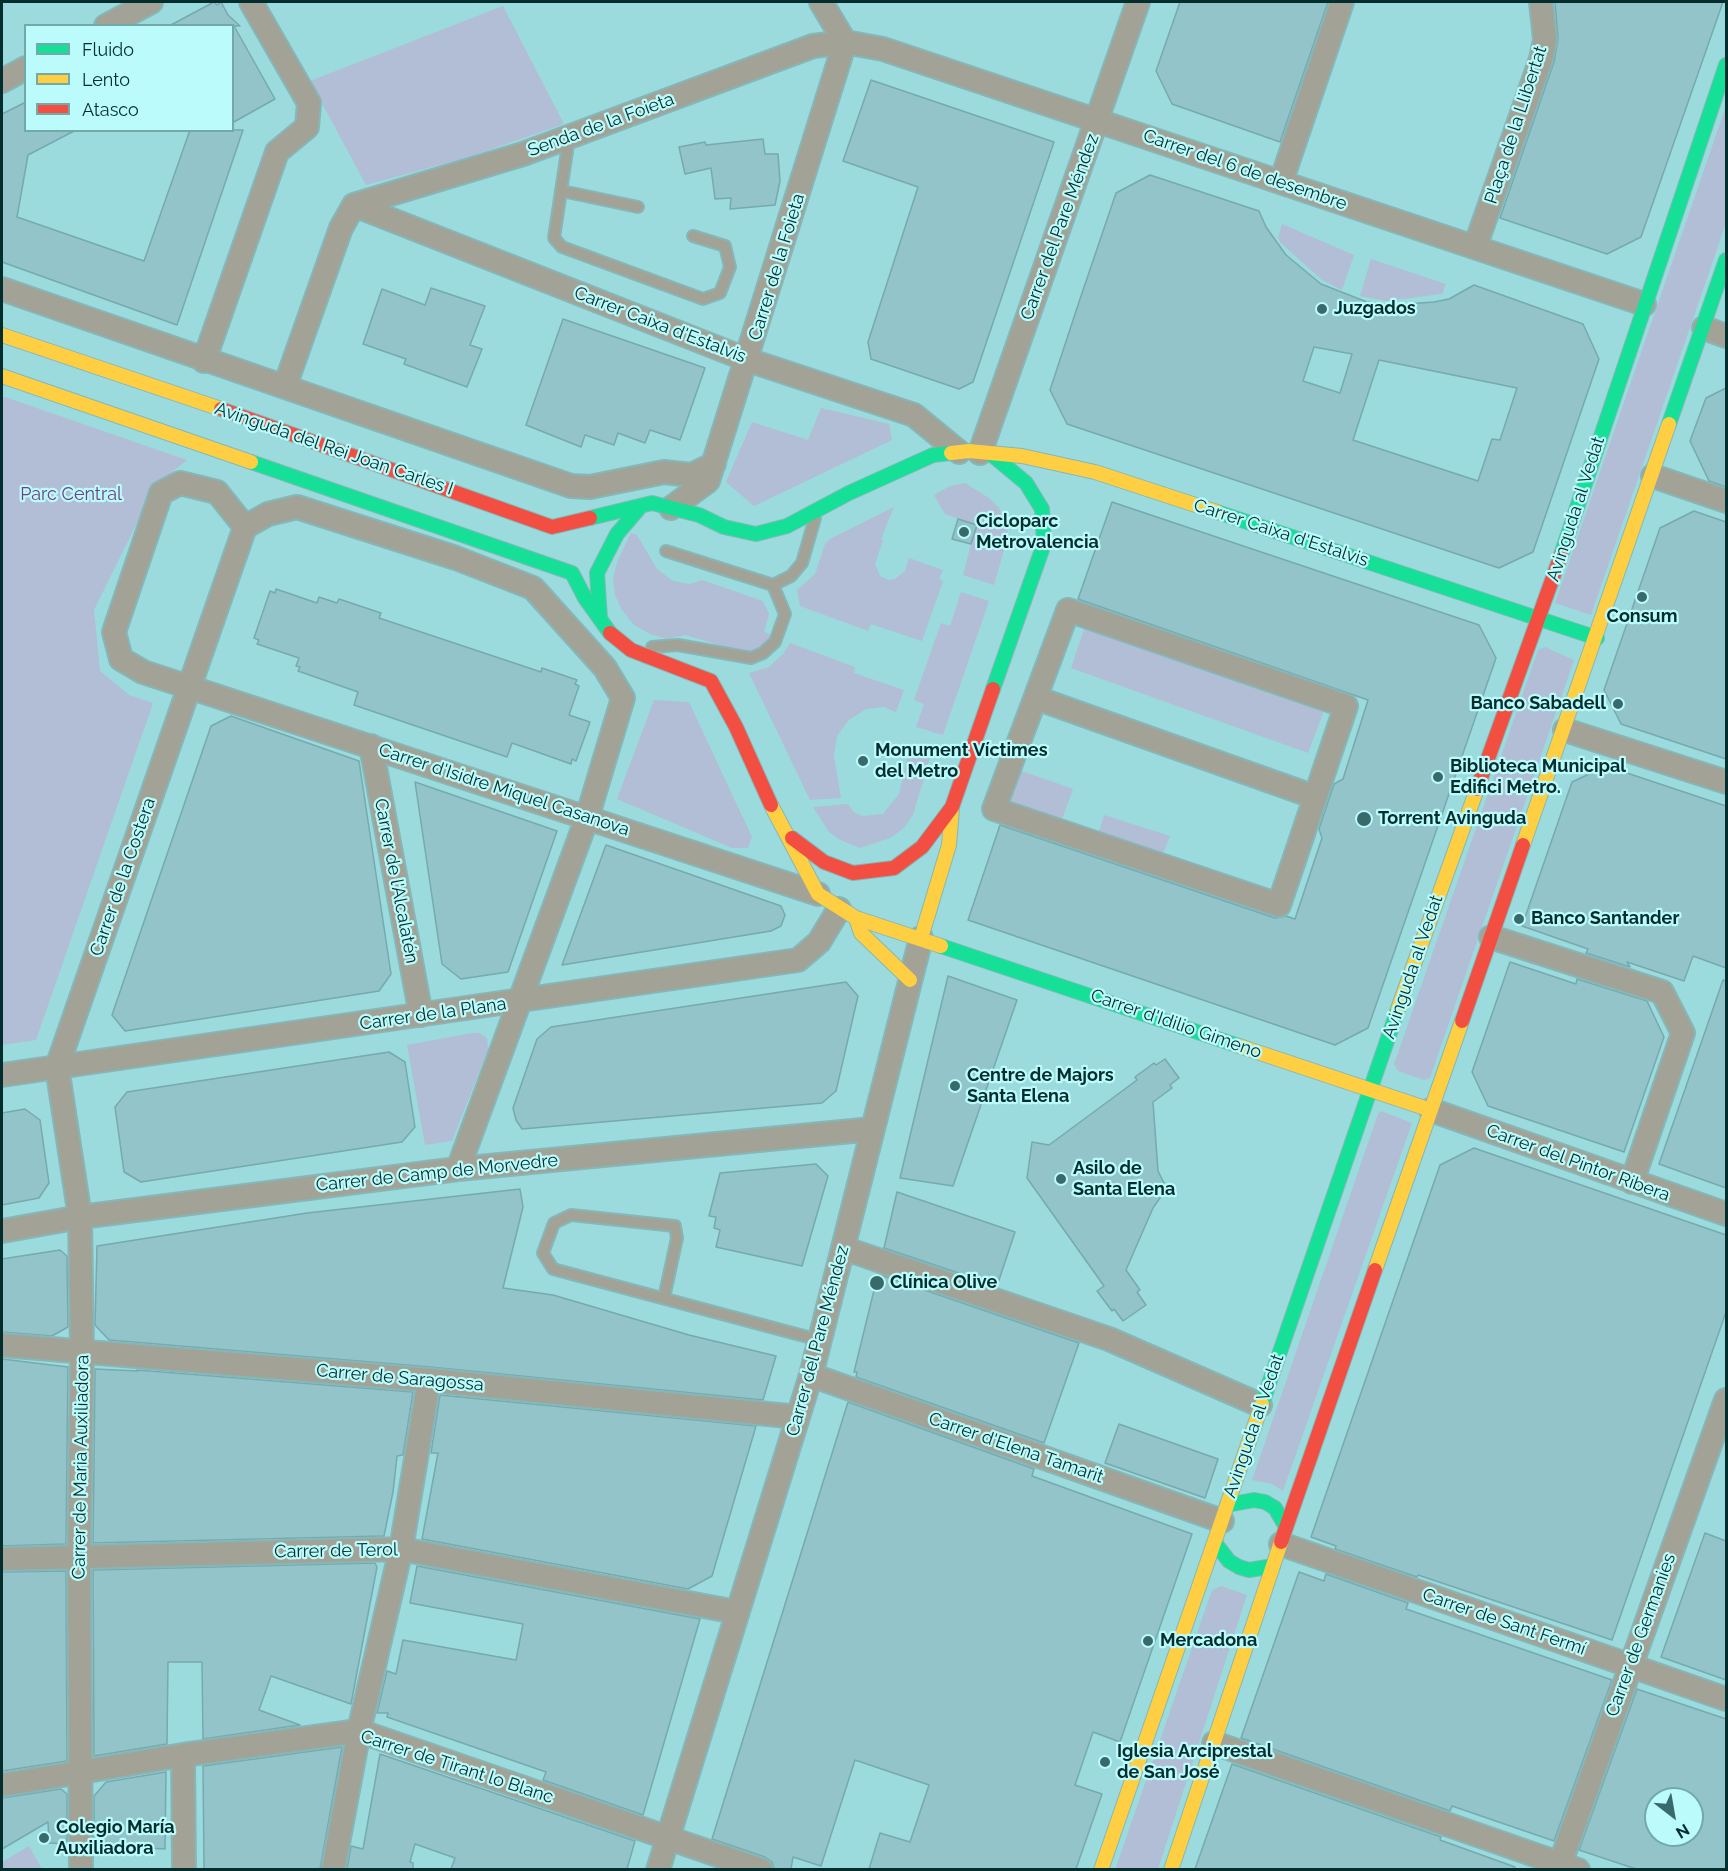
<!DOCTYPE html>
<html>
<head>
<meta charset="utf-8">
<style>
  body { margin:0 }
  #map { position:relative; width:1728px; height:1871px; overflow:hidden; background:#9bdbdd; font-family:Raleway,sans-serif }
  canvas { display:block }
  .frame { position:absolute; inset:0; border:3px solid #042d2e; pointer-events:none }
  .legend { position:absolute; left:24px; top:24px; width:210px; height:108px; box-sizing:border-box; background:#bbfbfb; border:2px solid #72a9a9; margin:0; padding:8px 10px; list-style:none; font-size:18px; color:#042d2e }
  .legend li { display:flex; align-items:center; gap:12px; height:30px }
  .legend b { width:30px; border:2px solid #72a9a9 }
  .north { position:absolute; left:1644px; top:1787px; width:60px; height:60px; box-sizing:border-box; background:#bbfbfb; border:2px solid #72a9a9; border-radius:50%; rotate:149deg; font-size:16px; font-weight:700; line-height:24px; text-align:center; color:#042d2e }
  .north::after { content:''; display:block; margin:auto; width:21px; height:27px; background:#396a6b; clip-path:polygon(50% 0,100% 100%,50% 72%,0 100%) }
</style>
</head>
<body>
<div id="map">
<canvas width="1728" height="1871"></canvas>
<div class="frame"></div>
<ul class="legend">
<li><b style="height:8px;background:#16e098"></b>Fluido</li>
<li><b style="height:8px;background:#ffcf43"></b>Lento</li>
<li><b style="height:8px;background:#f24e42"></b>Atasco</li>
</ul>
<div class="north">N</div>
</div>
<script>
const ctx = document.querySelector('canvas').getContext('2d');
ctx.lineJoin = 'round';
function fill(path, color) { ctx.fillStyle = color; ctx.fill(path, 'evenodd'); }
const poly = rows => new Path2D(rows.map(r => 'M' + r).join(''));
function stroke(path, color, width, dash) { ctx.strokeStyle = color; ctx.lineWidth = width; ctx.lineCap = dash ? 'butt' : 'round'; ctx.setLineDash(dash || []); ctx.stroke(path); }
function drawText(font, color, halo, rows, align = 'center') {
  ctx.font = font + ' Raleway,sans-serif'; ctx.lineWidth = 4.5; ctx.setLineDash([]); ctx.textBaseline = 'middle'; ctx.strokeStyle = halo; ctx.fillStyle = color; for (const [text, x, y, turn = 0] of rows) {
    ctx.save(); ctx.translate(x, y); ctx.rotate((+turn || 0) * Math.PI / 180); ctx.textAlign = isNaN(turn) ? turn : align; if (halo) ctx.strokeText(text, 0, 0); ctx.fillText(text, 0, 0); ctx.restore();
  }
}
fill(poly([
  [503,6,564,124,469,157,366,185,310,81],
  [1726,106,1726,223,1591,615,1555,603],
  [1282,224,1354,255,1342,290,1322,280,1281,243,1278,238],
  [1371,259,1446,284,1442,294,1386,301,1360,296],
  [2,396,187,460,155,486,94,610,100,671,129,695,153,703,36,1040,2,1045],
  [821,408,889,424,892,440,754,506,726,482,752,422,808,440],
  [965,483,989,498,999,508,1007,526,1008,536,994,585,963,575,976,525,945,514,934,495,950,486],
  [894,507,881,539,883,540,875,564,880,576,889,580,895,579,905,571,909,558,943,570,939,579,943,581,922,641,871,624,868,631,800,606,797,590,815,574,825,544,830,539],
  [631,533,637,535,657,569,673,581,690,584,702,580,763,601,769,614,764,632,773,635,768,643,762,649,742,652,685,635,667,639,650,634,634,625,622,610,615,595,613,579,617,562],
  [961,592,989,601,943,735,916,727,924,704,914,700,941,623,950,626],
  [1088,617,1328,700,1308,753,1071,668],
  [790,643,855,667,854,673,904,690,896,712,884,707,866,709,849,720,837,736,834,756,841,798,810,800,749,673,769,667,784,653],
  [1545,647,1574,660,1430,1078,1424,1080,1398,1071,1394,1064,1538,650],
  [654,700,689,702,752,837,748,848,732,848,617,799],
  [910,747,931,754,913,815,904,828,890,838,860,848,840,840,829,832,813,807,848,804,854,812,862,816,883,814,899,794],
  [1019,770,1073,789,1061,822,1008,803],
  [1104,815,1170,836,1162,856,1098,835],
  [472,1033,479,1033,487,1038,488,1050,452,1141,425,1145,407,1045],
  [1381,1111,1412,1123,1283,1491,1272,1484,1252,1480,1378,1114],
  [1221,1586,1247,1595,1158,1869,1115,1870,1212,1590],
  [29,1846,42,1869,2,1869,2,1862]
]), '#b2bdd6');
const building = poly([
  [214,2,217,5,221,2,228,15,240,26,234,26,275,99,232,123,232,26,169,26,214,2],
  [1180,2,1328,2,1280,142,1172,104,1156,71,1180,2],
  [1555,2,1723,2,1641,237,1607,254,1500,218,1554,62,1558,39,1555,2],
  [871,80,1054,142,973,382,959,389,871,359,868,342,918,187,843,161,871,80],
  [26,102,26,130,76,130,28,155,17,217,144,261,190,130,243,130,177,325,2,262,2,114,26,102],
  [763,139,765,154,778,154,780,181,775,205,730,209,731,198,715,199,711,168,685,174,679,147,705,142,706,145,763,139],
  [1150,175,1259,211,1266,227,1286,255,1321,284,1367,302,1391,305,1434,302,1449,299,1474,285,1583,324,1599,359,1533,552,1499,568,1067,424,1050,390,1079,302,1116,193,1150,175],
  [1314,347,1352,354,1340,393,1303,381,1314,347],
  [1379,360,1517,388,1500,440,1492,439,1478,481,1353,440,1379,360],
  [431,288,485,306,470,345,482,349,467,387,404,364,406,359,363,344,382,289,425,305,431,288],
  [563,319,705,368,680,440,650,430,645,443,618,433,614,445,585,435,581,447,526,425,563,319],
  [1726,388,1726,487,1709,481,1690,441,1706,398,1726,388],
  [1112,502,1479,625,1496,658,1368,1028,1335,1045,968,920,1000,825,1275,918,1286,916,1295,919,1322,838,1319,829,1334,784,1343,779,1368,700,1078,599,1112,502],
  [1694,511,1726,522,1726,759,1621,724,1604,690,1660,528,1694,511],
  [958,519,977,525,971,544,952,539,958,519],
  [276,589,317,603,319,597,337,603,339,599,381,613,379,618,541,672,542,668,577,680,575,684,579,686,569,715,590,722,576,761,572,759,571,764,512,743,507,757,354,705,358,692,298,671,300,667,296,666,299,658,257,644,259,640,254,638,270,591,275,593,276,589],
  [231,716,359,761,391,974,379,991,125,1031,112,1015,211,726,231,716],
  [1606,766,1726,806,1726,968,1693,956,1684,981,1627,962,1630,967,1586,953,1588,949,1522,926,1572,782,1606,766],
  [415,782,557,831,508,972,461,979,442,964,415,782],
  [606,845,781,906,785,915,781,926,771,931,562,965,606,845],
  [1510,962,1576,984,1577,979,1647,1001,1664,1037,1624,1152,1488,1106,1472,1072,1510,962],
  [948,976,1017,1000,953,1186,900,1178,948,976],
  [1723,980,1726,981,1726,1188,1659,1164,1723,980],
  [846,982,858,996,836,1091,822,1103,522,1129,516,1120,513,1108,537,1039,551,1027,846,982],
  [389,1052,405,1062,415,1127,402,1142,141,1182,124,1172,115,1107,127,1092,389,1052],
  [1165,1059,1179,1078,1170,1085,1172,1088,1153,1102,1158,1171,1164,1183,1164,1192,1153,1208,1126,1270,1140,1290,1137,1292,1146,1305,1123,1321,1114,1309,1112,1311,1097,1291,1104,1286,1027,1178,1032,1142,1049,1145,1137,1080,1135,1077,1154,1063,1156,1065,1165,1059],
  [25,1109,40,1120,49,1183,39,1198,2,1205,2,1113,25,1109],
  [1474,1148,1726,1235,1726,1312,1612,1640,1418,1575,1417,1577,1335,1549,1336,1546,1311,1537,1440,1165,1474,1148],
  [816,1164,828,1176,802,1266,716,1247,720,1230,714,1228,716,1217,709,1216,720,1173,816,1164],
  [520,1189,523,1207,503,1288,553,1295,689,1335,776,1356,763,1400,430,1367,109,1340,95,1325,97,1246,307,1213,520,1189],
  [897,1192,1015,1232,997,1286,884,1248,897,1192],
  [60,1250,67,1256,68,1327,52,1336,2,1332,2,1259,60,1250],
  [878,1274,1079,1343,1044,1443,856,1377,857,1372,854,1372,878,1274],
  [2,1359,68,1367,66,1544,2,1546,2,1359],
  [95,1369,138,1371,137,1370,413,1392,403,1455,397,1456,393,1492,384,1536,93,1543,95,1369],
  [440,1395,756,1426,712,1576,688,1589,422,1539,438,1453,431,1453,440,1395],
  [848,1402,1034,1469,1032,1476,1192,1534,1120,1742,1093,1732,1075,1785,1102,1794,1076,1869,869,1869,880,1833,910,1842,929,1785,855,1760,821,1866,793,1857,791,1869,774,1869,772,1862,765,1857,712,1839,848,1402],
  [1119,1424,1218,1459,1205,1498,1105,1463,1119,1424],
  [1705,1533,1726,1541,1726,1680,1661,1657,1705,1533],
  [375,1563,377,1567,351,1704,271,1676,259,1710,300,1725,203,1739,202,1662,168,1662,167,1744,94,1756,93,1570,375,1563],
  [417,1566,700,1619,643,1815,543,1780,546,1772,387,1717,388,1713,377,1713,387,1671,396,1674,403,1640,516,1660,523,1624,410,1603,417,1566],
  [66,1571,67,1761,2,1771,2,1572,66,1571],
  [1299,1572,1324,1581,1326,1574,1408,1603,1406,1609,1612,1680,1554,1841,1452,1806,1450,1811,1241,1738,1299,1572],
  [1637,1689,1726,1719,1726,1869,1636,1869,1579,1850,1637,1689],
  [1656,1799,1692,1799,1692,1835,1656,1835,1656,1799],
  [342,1747,320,1869,204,1869,203,1766,342,1747],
  [380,1754,635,1841,627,1869,451,1869,455,1858,415,1844,410,1862,413,1863,413,1869,347,1869,351,1846,363,1849,380,1754],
  [1232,1764,1441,1837,1440,1840,1515,1867,1514,1869,1195,1869,1232,1764],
  [166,1772,165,1849,94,1845,94,1796,106,1782,166,1772],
  [61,1789,67,1794,67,1844,49,1843,48,1822,2,1849,2,1798,61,1789]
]);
fill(building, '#92c4ca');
stroke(building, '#75aaaf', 1.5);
const lane = poly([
  [569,138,554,238,562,247,703,299,720,293,730,267,725,246,693,236],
  [562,191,638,207],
  [666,551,773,585,791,576,802,563,815,518],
  [652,647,678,645,751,658,763,653,775,642,785,614,773,585],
  [664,1298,677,1238,675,1226,571,1215,554,1223,543,1253,553,1269,819,1340]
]);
const street = poly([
  [821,2,845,42],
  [106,26,151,2],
  [2,81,26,68],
  [1281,182,1342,2],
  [354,205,523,154,813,46,845,42,883,49,1644,304],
  [354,205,748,360,914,415,959,452],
  [1475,247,1541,59,1545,40,1541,2],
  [2,289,571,486,590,487,664,472,692,475,714,464],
  [1704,328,1726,336],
  [204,361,277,152,307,127,309,103,251,2],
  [285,386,341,228,354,205],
  [980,453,1138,2],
  [1653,476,1726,501],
  [671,508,708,481,845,42],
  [245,527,217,492,180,483,161,493,114,632,121,659,143,672,189,687,818,894],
  [245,527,268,514,297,507,456,558,533,588,605,668,623,698,587,818,458,1169],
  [1068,610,1346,706,1279,905,994,809,1068,610],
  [1036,698,1315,797],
  [1565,730,1726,782],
  [371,746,421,1015],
  [1491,937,1662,992,1683,1033,1632,1182],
  [2,1075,798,960,819,942,839,909],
  [1431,1110,1726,1214],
  [2,1231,80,1217,458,1169,873,1129],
  [843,1248,1109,1339,1260,1405],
  [2,1345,429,1380,798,1417],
  [811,1375,1222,1521],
  [1281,1544,1726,1699],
  [2,1559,401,1549,736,1612],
  [1214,1743,1578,1870],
  [183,1755,184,1870],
  [2,1785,183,1755,359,1731,761,1870],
  [81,1870,79,1558,82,1352,80,1217,57,1067,245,527],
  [333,1870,359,1731,401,1549,429,1380],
  [658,1870,811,1375,921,938],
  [1558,1870,1726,1400]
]);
const fast = poly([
  [1669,424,1726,260],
  [991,454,1026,483,1042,509,1044,544,993,689],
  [251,462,572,573,585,598,610,633],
  [1217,512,1597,638],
  [590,518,652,503,699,515,724,527,756,534,787,526,849,493,933,455,951,453],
  [1561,555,1726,65],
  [600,618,597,573,617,534,641,506],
  [941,946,1239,1046],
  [1262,1404,1398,1009],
  [1227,1505,1254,1500,1265,1502,1275,1508,1286,1527],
  [1215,1543,1229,1561,1239,1567,1249,1570,1273,1566]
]);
const slow = poly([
  [2,335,221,409],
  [2,376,251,462],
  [951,453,969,451,1022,456,1095,472,1217,512],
  [771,805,818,894,856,918,941,946],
  [1523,845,1669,424],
  [856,918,861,933,910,980],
  [921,938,949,845,952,808],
  [1398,1009,1477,789],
  [1239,1046,1431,1110],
  [1375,1270,1462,1021],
  [1101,1870,1262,1404],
  [1171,1870,1281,1542]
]);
const jam = poly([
  [221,409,552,527,590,518],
  [610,633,631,650,711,681,736,727,771,805],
  [1477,789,1561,555],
  [792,838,824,862,853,873,894,868,922,847,952,807,993,689],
  [1462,1021,1523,845],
  [1281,1542,1375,1270]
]);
stroke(lane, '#86b7b8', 14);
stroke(street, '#86b7b8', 26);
stroke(fast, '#86b7b8', 16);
stroke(slow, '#86b7b8', 16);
stroke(jam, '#86b7b8', 16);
stroke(lane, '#a2a296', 10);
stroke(street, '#a2a296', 22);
stroke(fast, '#16e098', 14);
stroke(slow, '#ffcf43', 14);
stroke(jam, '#f24e42', 14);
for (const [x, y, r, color] of [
  [1322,309,6,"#396a6b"],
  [964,532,6,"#396a6b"],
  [1642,597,6,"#396a6b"],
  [1618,704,6,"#396a6b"],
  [863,761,6,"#396a6b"],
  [1438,777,6,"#396a6b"],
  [1364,819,8,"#396a6b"],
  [1519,919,6,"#396a6b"],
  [955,1086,6,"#396a6b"],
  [1061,1179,6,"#396a6b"],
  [877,1283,8,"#396a6b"],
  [1148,1641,6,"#396a6b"],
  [1105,1762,6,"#396a6b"],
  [44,1838,6,"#396a6b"]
]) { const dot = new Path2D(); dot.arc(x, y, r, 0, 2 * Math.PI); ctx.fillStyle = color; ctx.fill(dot); stroke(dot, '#bbfbfb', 2); }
drawText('18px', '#042d2e', '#bbfbfb', [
  ["Senda de la Foieta",601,125,-20],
  ["Plaça de la Llibertat",1516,125,-72],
  ["Carrer del 6 de desembre",1245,170,19],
  ["Carrer del Pare Méndez",1060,227,-70],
  ["Carrer de la Foieta",777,267,-73],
  ["Carrer Caixa d'Estalvis",660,325,21],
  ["Avinguda del Rei Joan Carles I",334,449,19],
  ["Avinguda al Vedat",1576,509,-72],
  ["Carrer Caixa d'Estalvis",1281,533,18],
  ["Carrer d'Isidre Miquel Casanova",504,790,18],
  ["Carrer de la Costera",123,877,-71],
  ["Carrer de l'Alcalatén",396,881,79],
  ["Avinguda al Vedat",1413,967,-71],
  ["Carrer de la Plana",433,1014,-8],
  ["Carrer d'Idilio Gimeno",1176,1024,19],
  ["Carrer del Pintor Ribera",1578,1163,20],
  ["Carrer de Camp de Morvedre",437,1173,-6],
  ["Carrer del Pare Méndez",818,1341,-75],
  ["Carrer de Saragossa",400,1378,5],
  ["Avinguda al Vedat",1254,1426,-71],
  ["Carrer d'Elena Tamarit",1016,1448,19],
  ["Carrer de Maria Auxiliadora",81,1467,-89],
  ["Carrer de Terol",336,1551,-1],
  ["Carrer de Sant Fermí",1504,1622,19],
  ["Carrer de Germanies",1641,1635,-70],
  ["Carrer de Tirant lo Blanc",457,1767,18]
]);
drawText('bold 18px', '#042d2e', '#bbfbfb', [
  ["Juzgados",1334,309],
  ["Cicloparc",976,522],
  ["Metrovalencia",976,543],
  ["Consum",1642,617,"center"],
  ["Banco Sabadell",1606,704,"right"],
  ["Monument Víctimes",875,751],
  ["del Metro",875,772],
  ["Biblioteca Municipal",1450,767],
  ["Edifici Metro.",1450,788],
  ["Torrent Avinguda",1378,819],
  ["Banco Santander",1531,919],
  ["Centre de Majors",967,1076],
  ["Santa Elena",967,1097],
  ["Asilo de",1073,1169],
  ["Santa Elena",1073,1190],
  ["Clínica Olive",890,1283],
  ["Mercadona",1160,1641],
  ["Iglesia Arciprestal",1117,1752],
  ["de San José",1117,1773],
  ["Colegio María",56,1828],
  ["Auxiliadora",56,1849]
], 'left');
drawText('18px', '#713d84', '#bbfbfb', [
  ["Parc Central",71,495]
]);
</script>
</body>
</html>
